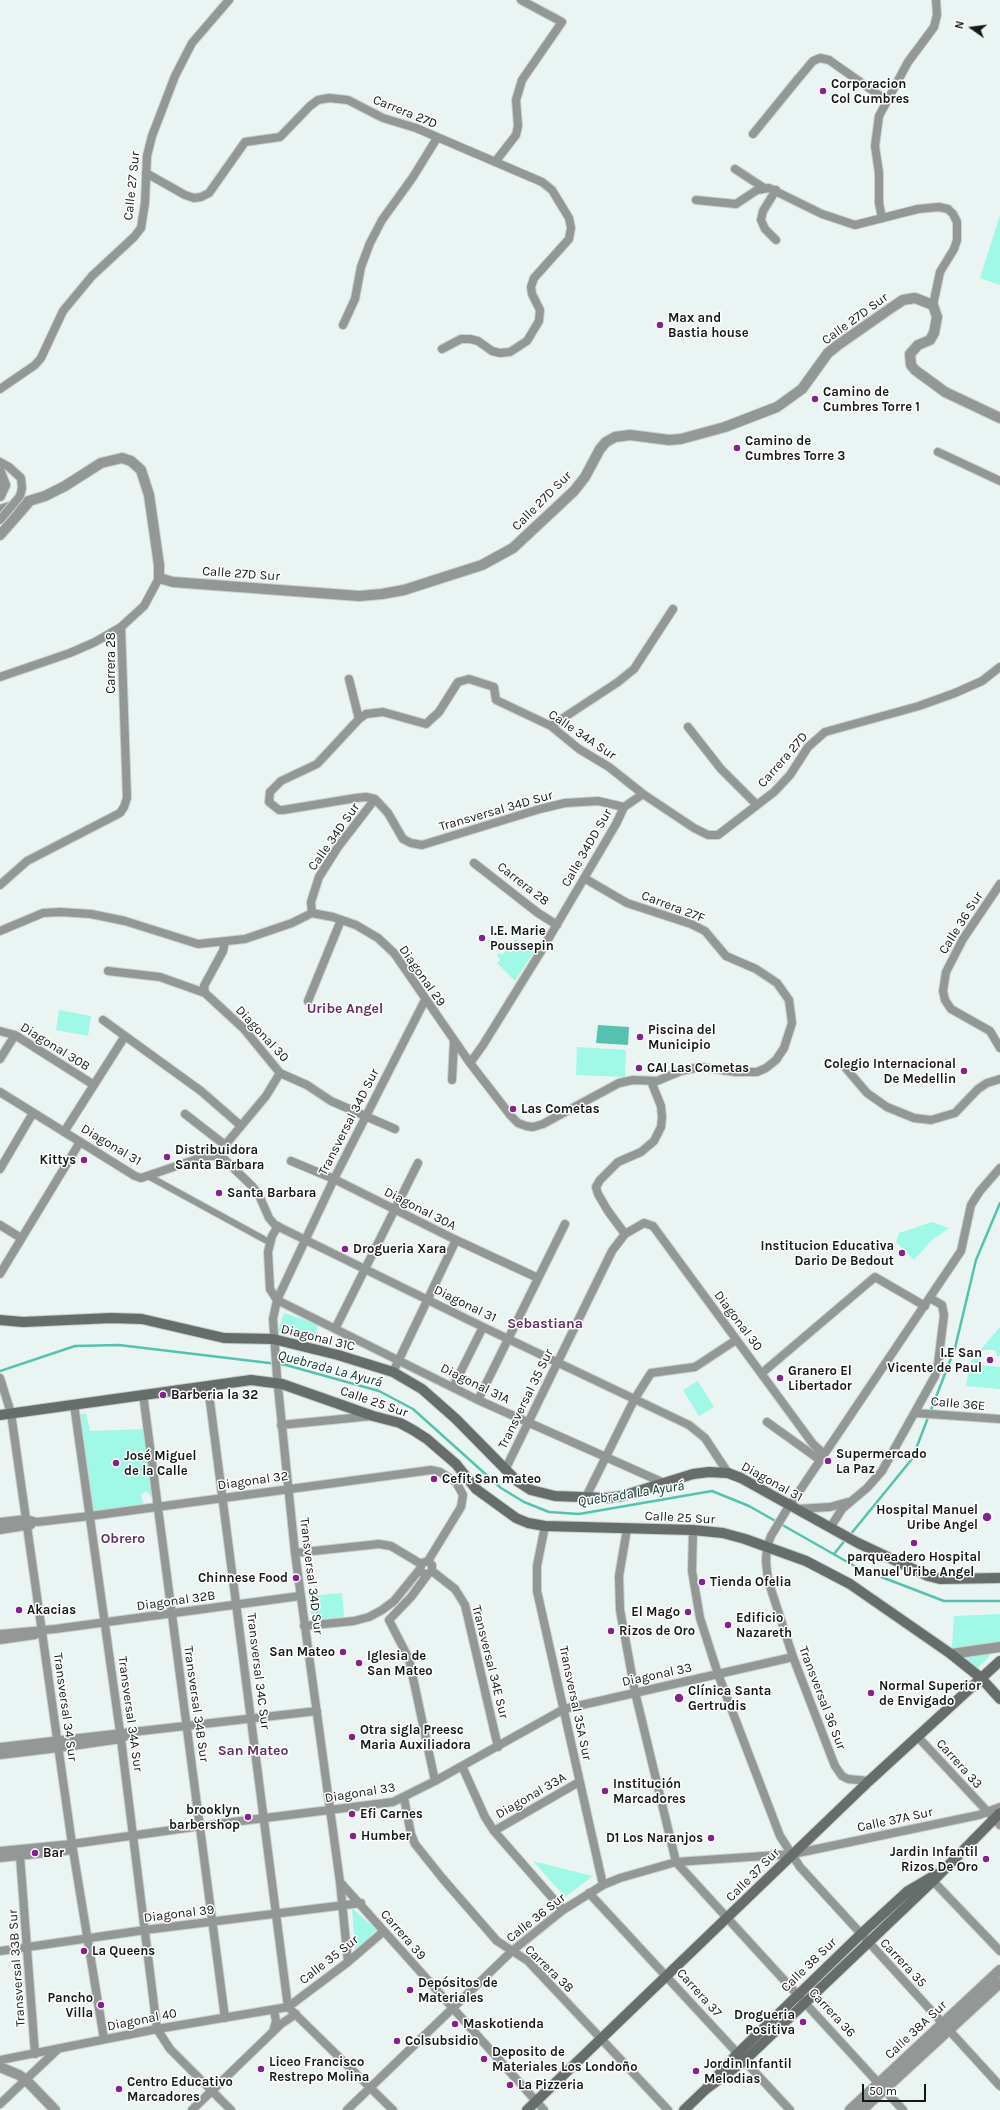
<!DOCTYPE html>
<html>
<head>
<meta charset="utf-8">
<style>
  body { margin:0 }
  #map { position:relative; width:1000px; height:2110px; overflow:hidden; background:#eaf4f2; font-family:Karla,sans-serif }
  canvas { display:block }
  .north { position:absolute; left:952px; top:8px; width:40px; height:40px; -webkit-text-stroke:3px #fff; paint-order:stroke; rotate:284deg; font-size:11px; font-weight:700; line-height:16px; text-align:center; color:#141817 }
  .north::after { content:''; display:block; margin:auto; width:14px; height:18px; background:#141817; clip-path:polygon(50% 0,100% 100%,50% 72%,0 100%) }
  .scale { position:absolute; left:862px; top:2084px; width:64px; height:18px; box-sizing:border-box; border:2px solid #141817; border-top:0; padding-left:5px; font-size:12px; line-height:14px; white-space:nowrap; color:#141817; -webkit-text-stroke:3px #fff; paint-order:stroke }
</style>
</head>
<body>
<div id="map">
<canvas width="1000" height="2110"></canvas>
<div class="north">N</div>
<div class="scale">50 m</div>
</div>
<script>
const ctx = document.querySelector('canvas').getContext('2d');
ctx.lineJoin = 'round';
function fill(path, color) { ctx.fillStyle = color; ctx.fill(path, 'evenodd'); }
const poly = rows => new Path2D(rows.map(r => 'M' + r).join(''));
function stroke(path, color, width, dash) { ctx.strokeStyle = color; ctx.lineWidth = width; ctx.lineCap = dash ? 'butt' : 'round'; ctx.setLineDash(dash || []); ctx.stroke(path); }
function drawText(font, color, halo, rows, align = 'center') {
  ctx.font = font + ' Karla,sans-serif'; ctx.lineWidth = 3; ctx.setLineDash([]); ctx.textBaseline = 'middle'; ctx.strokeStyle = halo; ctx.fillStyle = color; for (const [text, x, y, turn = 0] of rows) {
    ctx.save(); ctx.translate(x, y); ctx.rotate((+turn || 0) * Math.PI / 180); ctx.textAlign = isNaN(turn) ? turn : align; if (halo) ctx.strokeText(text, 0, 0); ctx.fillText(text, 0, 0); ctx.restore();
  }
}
fill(poly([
  [1000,215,1000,285,980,278],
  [515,939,535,950,515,981,497,963,500,960,497,955,499,953,502,955,507,949,509,950],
  [59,1010,91,1016,88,1036,56,1030],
  [577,1047,626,1050,625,1077,576,1075],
  [932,1222,949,1228,932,1240,914,1260,896,1242,899,1233],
  [284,1313,318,1324,315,1341,278,1331],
  [1000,1327,1000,1356,997,1356,995,1350,981,1350,979,1364,970,1362],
  [970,1364,1000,1367,1000,1389,966,1386],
  [698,1381,714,1407,699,1416,683,1390],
  [86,1413,90,1431,145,1429,153,1498,146,1491,141,1495,144,1506,93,1512,80,1415],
  [342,1593,344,1617,312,1621,309,1596],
  [1000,1614,1000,1641,952,1648,954,1616],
  [996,1649,975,1671,958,1654],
  [533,1861,593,1876,565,1897],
  [352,1908,377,1930,355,1950]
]), '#a0f8e6');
fill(poly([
  [598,1025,629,1027,628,1045,596,1043]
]), '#55c2af');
stroke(poly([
  [0,1371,75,1346,119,1345,286,1365,379,1391,413,1409,501,1488,524,1502,549,1512,579,1514,712,1491,749,1506,858,1568,944,1601,1000,1601],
  [850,1535,912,1459,955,1348,976,1260,1000,1203],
  [834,1554,846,1539]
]), '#55c2af', 2.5);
const pedestrian = poly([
  [150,1177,269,1242]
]);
const minor = poly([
  [753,134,797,80,813,61,820,58,829,60,886,100],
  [495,162,516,135,518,126,516,100,522,80,562,22,521,0],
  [735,169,764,188],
  [146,173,185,195,194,198,201,197,209,193,245,142,280,137,310,106,318,100,329,98,348,100,383,118,416,128,542,182,552,190,569,218,571,228,569,239,534,278,531,287,532,294,540,310,539,321,527,341,510,352,500,353,492,351,478,341,470,339,461,339,442,349],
  [776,190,763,211,761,220,765,229,776,240],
  [696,200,736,204,757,190,769,188,822,214,855,225,918,209,939,207,948,209,953,214,957,222,957,240,954,249,940,272,933,305],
  [882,218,879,203,879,173,875,146,879,116,908,62,934,27,937,15,936,0],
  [343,325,355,299,361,267,370,243,382,220,413,177,437,138],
  [0,389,35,365,41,358,63,311,92,276,134,237,141,228,145,203,147,156,152,136,175,76,192,43,229,0],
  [938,452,1000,481],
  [0,462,9,467],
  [0,677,70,653,95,642,121,627,144,606,159,578],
  [349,679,359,719],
  [551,726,618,682,634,669,673,609],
  [688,727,721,769,757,805],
  [624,807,598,801,565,803,540,809,422,845,411,843,403,839,388,813,375,799,366,797,356,798,283,810,279,810,269,802,270,792,281,781,317,764,359,719,366,714,383,712,426,724,439,712,458,682,469,679,494,687,496,700,551,726,579,749,609,767,643,794,694,828,708,835,718,835,774,792,790,775,808,747,825,732,919,706,955,693,982,681,1000,667],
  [474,863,538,913,557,925],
  [1000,884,963,939,946,972,943,991,945,1000,951,1009,990,1031,1000,1048],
  [0,885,27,861,120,813,124,807,127,798,121,627],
  [312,913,311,902,319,877,338,847,375,799],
  [0,931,43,913,60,912,91,914,125,921,198,944,245,939,292,923,312,913,333,917,356,925,378,938,394,953,470,1063,511,1116,518,1123,526,1126,533,1127,543,1124,619,1083,633,1080,657,1081,681,1071,700,1067,736,1072,757,1072,766,1068,776,1060,784,1048,792,1023,789,1000,777,983,756,969,726,956,705,931,691,924,627,903,584,878],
  [108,971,160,977,205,993,244,1029,280,1073,307,1085,331,1101,395,1129],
  [205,993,204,986,223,951,225,942],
  [308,1001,341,920],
  [103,1020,201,1091,240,1125],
  [0,1031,15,1035,94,1085],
  [0,1059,15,1035],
  [470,1063,483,1045,540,953,616,824,624,807,643,794],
  [844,1066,867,1093,887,1107,914,1118,931,1120,955,1113,978,1089,987,1083,1000,1079],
  [452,1080,454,1041],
  [0,1092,135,1176,141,1178,206,1156,216,1156,225,1160,252,1186,259,1195,269,1218,275,1225,483,1327,689,1425,705,1438,728,1473],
  [185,1114,225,1145],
  [64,1132,125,1036],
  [216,1156,266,1096,280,1073],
  [291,1161,334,1179,456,1240,538,1278],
  [0,1169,33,1113],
  [0,1225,21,1238],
  [278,1226,272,1236,268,1252,270,1289,277,1300,478,1400,664,1483],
  [625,1234,608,1211,598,1194,596,1187,600,1180,618,1162,641,1152,654,1141,661,1127,662,1117,661,1106,651,1081],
  [0,1274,80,1142],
  [335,1329,418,1163],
  [393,1372,456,1240],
  [762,1373,875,1277,925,1306],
  [0,1378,11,1413,72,1844,104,2039],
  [208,1386,288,2007],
  [453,1387,483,1327],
  [143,1394,225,2018],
  [478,1400,565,1224],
  [74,1404,121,1739,157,2029,170,2049,231,2110],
  [915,1413,1000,1419],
  [767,1422,820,1460],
  [281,1425,372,1416],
  [505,1470,612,1251,625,1234,644,1223,653,1226,813,1444,824,1454],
  [585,1499,634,1400,651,1373,695,1367,736,1340],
  [797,1509,830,1507,848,1502],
  [0,1522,26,1519,37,1522,90,1516,431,1470,440,1472,456,1482,463,1495,461,1507,428,1561],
  [545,1526,537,1566,537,1591,603,1885],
  [830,1528,842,1509,867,1488,882,1471,935,1376,938,1364,944,1315,942,1305,930,1298],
  [627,1529,619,1576,620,1610,635,1692,676,1862,903,2110],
  [0,1530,31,1525],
  [693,1530,692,1571,700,1618,718,1674,780,1836,800,1867,1000,2086],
  [295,1553,379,1544,391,1546,421,1564],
  [432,1571,455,1589,465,1605,498,1747],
  [428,1574,411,1597,389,1620,409,1659,435,1781],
  [304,1626,354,1621,369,1617,382,1610,394,1601,420,1569,422,1563,428,1561,432,1565,432,1571,428,1574,423,1574,420,1569],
  [0,1634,55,1629,300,1596],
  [0,1640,35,1635],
  [917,1736,1000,1825],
  [0,1747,317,1711],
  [0,1755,58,1748,121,1739,126,1736],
  [462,1766,485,1817,494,1831,563,1910],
  [869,1781,848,1779,842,1776,835,1766,793,1657,768,1580,766,1561,767,1547,771,1536,786,1511,961,1251,971,1205,980,1191,1000,1168],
  [404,1798,411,1834,415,1844,443,1879,497,1941,528,1961,668,2110],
  [494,1831,579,1782],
  [0,1851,72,1844,201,1826,393,1802,435,1781,564,1709,793,1657],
  [20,1856,35,2054],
  [0,1858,73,1850],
  [933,1881,1000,1951],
  [340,1882,544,2110],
  [589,1893,790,2110],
  [0,1951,145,1930,361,1903],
  [348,1962,340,1882,295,1553,277,1377,273,1319,277,1300,334,1179,425,1000],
  [288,2007,393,2110],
  [273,2032,276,2021,274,2010],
  [0,2060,157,2029,288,2007,348,1962,384,1931],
  [0,2104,58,2049],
  [192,2110,281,2024,296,2014],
  [347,2110,512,1951,563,1910,603,1885,620,1878,676,1862,793,1854,979,1815,1000,1807]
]);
const tertiary = poly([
  [0,472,5,485,0,496],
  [0,510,45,496,65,486,101,463,122,458,131,461,141,470,149,495,159,565,159,578,173,582,359,596,382,594,404,590,482,565,513,548,574,491,585,477,600,449,606,442,615,437,630,435,669,440,681,439,725,427,777,407,802,389,828,353,838,345,891,308,903,300,915,298,933,305,937,317,934,333,930,340,918,345,910,354,911,365,915,370,945,392,1000,418],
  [0,535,28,503],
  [951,1654,1000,1647],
  [0,2067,19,2075,26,2080,55,2110],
  [850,2110,1000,1970],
  [862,2110,1000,1983]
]);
const secondary = poly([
  [0,1320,23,1322,111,1318,142,1319,224,1338,273,1339,338,1355,393,1372,422,1389,456,1419,517,1481,531,1490,555,1496,607,1498,622,1496,693,1474,709,1472,728,1473,741,1478,858,1543,928,1576,940,1579,1000,1578],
  [0,1415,251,1380,282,1384,373,1416,400,1423,413,1430,427,1439,456,1464,476,1489,516,1518,528,1523,545,1526,693,1530,723,1533,745,1539,806,1561,850,1584,951,1654,981,1678,1000,1699],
  [706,2089,744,2061,933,1881,1000,1813],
  [527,2110,869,1781,1000,1661],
  [684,2110,706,2089,737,2054,860,1935,908,1891,937,1874]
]);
stroke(pedestrian, '#c8d1cf', 8);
stroke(minor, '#c8d1cf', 10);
stroke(tertiary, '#c8d1cf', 12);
stroke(secondary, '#c8d1cf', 12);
stroke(pedestrian, '#939796', 6);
stroke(minor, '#939796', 8);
stroke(tertiary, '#939796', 10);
stroke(secondary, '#676d6b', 10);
const minorBridge = poly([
  [0,520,20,496,22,488,21,478,9,467]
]);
stroke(minorBridge, '#c8d1cf', 10, []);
stroke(minorBridge, '#939796', 8);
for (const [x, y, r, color] of [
  [823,91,4,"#85218b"],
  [660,325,4,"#85218b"],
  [815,399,4,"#85218b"],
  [737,448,4,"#85218b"],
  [482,938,4,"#85218b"],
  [640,1037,4,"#85218b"],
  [639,1068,4,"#85218b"],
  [964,1071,4,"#85218b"],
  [513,1109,4,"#85218b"],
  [167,1157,4,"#85218b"],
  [84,1160,4,"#85218b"],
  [219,1193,4,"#85218b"],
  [345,1249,4,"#85218b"],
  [902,1253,4,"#85218b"],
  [990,1360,4,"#85218b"],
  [780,1378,4,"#85218b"],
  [163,1395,4,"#85218b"],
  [828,1461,4,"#85218b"],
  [116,1463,4,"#85218b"],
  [434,1479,4,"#85218b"],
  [987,1517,5,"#85218b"],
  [914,1543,4,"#85218b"],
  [296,1578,4,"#85218b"],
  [702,1582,4,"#85218b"],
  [19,1610,4,"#85218b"],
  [688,1612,4,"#85218b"],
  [728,1625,4,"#85218b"],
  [611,1631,4,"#85218b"],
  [343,1652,4,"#85218b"],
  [359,1663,4,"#85218b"],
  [871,1693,4,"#85218b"],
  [679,1698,5,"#85218b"],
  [352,1737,4,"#85218b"],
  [605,1791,4,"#85218b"],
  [352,1814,4,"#85218b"],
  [248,1817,4,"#85218b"],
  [353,1836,4,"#85218b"],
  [711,1838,4,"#85218b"],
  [35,1853,4,"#85218b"],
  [986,1859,4,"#85218b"],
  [84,1951,4,"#85218b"],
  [410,1990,4,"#85218b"],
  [101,2005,4,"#85218b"],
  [803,2022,4,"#85218b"],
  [455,2024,4,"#85218b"],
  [397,2041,4,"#85218b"],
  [484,2059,4,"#85218b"],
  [261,2069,4,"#85218b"],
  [696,2071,4,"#85218b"],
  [510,2085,4,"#85218b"],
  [119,2089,4,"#85218b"]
]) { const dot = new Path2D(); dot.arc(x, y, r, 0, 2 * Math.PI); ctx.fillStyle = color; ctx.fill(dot); stroke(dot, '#fff', 1.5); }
drawText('bold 13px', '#141817', '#fff', [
  ["Corporacion",831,84],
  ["Col Cumbres",831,99],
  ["Max and",668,318],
  ["Bastia house",668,333],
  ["Camino de",823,392],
  ["Cumbres Torre 1",823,407],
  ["Camino de",745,441],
  ["Cumbres Torre 3",745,456],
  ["I.E. Marie",490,931],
  ["Poussepin",490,946],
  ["Piscina del",648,1030],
  ["Municipio",648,1045],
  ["Colegio Internacional",956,1064,"right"],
  ["De Medellin",956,1079,"right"],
  ["CAI Las Cometas",647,1068],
  ["Las Cometas",521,1109],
  ["Distribuidora",175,1150],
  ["Santa Barbara",175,1165],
  ["Kittys",76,1160,"right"],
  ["Santa Barbara",227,1193],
  ["Institucion Educativa",894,1246,"right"],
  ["Dario De Bedout",894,1261,"right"],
  ["Drogueria Xara",353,1249],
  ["I.E San",982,1353,"right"],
  ["Vicente de Paul",982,1368,"right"],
  ["Granero El",788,1371],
  ["Libertador",788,1386],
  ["Barberia la 32",171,1395],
  ["Supermercado",836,1454],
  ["La Paz",836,1469],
  ["José Miguel",124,1456],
  ["de la Calle",124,1471],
  ["Cefit San mateo",442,1479],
  ["Hospital Manuel",978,1510,"right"],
  ["Uribe Angel",978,1525,"right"],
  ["parqueadero Hospital",914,1557,"center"],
  ["Manuel Uribe Angel",914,1572,"center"],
  ["Chinnese Food",288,1578,"right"],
  ["Tienda Ofelia",710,1582],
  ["Akacias",27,1610],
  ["El Mago",680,1612,"right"],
  ["Edificio",736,1618],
  ["Nazareth",736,1633],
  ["Rizos de Oro",619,1631],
  ["San Mateo",335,1652,"right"],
  ["Iglesia de",367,1656],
  ["San Mateo",367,1671],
  ["Normal Superior",879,1686],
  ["de Envigado",879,1701],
  ["Clínica Santa",688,1691],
  ["Gertrudis",688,1706],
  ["Otra sigla Preesc",360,1730],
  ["Maria Auxiliadora",360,1745],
  ["Institución",613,1784],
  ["Marcadores",613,1799],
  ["brooklyn",240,1810,"right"],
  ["barbershop",240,1825,"right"],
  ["Efi Carnes",360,1814],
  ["Humber",361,1836],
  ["D1 Los Naranjos",703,1838,"right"],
  ["Jardin Infantil",978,1852,"right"],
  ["Rizos De Oro",978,1867,"right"],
  ["Bar",43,1853],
  ["La Queens",92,1951],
  ["Depósitos de",418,1983],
  ["Materiales",418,1998],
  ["Pancho",93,1998,"right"],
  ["Villa",93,2013,"right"],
  ["Drogueria",795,2015,"right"],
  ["Positiva",795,2030,"right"],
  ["Maskotienda",463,2024],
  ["Colsubsidio",405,2041],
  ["Deposito de",492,2052],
  ["Materiales Los Londoño",492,2067],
  ["Liceo Francisco",269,2062],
  ["Restrepo Molina",269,2077],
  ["Jordin Infantil",704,2064],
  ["Melodias",704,2079],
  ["Centro Educativo",127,2082],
  ["Marcadores",127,2097],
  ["La Pizzeria",518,2085]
], 'left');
drawText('13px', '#141817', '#fff', [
  ["Carrera 27D",405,112,22],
  ["Calle 27 Sur",132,186,-84],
  ["Calle 27D Sur",855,319,-36],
  ["Calle 27D Sur",542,501,-45],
  ["Calle 27D Sur",241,574,4],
  ["Carrera 28",111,663,-90],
  ["Calle 34A Sur",582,735,34],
  ["Carrera 27D",783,760,-49],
  ["Transversal 34D Sur",496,811,-16],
  ["Calle 34D Sur",334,837,-55],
  ["Calle 34DD Sur",587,848,-60],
  ["Carrera 28",523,884,38],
  ["Carrera 27F",673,907,21],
  ["Calle 36 Sur",961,923,-58],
  ["Diagonal 29",422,976,55],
  ["Diagonal 30",262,1034,47],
  ["Diagonal 30B",55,1047,32],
  ["Transversal 34D Sur",349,1122,-63],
  ["Diagonal 31",111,1145,31],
  ["Diagonal 30A",420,1209,27],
  ["Diagonal 31",465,1304,26],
  ["Diagonal 30",738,1321,53],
  ["Diagonal 31C",318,1338,14],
  ["Diagonal 31A",475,1384,26],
  ["Transversal 35 Sur",526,1399,-64],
  ["Calle 25 Sur",374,1402,19],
  ["Calle 36E",958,1404,5],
  ["Diagonal 32",253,1481,-8],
  ["Diagonal 31",772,1482,29],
  ["Calle 25 Sur",680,1518,3],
  ["Transversal 34D Sur",311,1576,83],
  ["Diagonal 32B",176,1601,-8],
  ["Transversal 34E Sur",490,1662,76],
  ["Transversal 34C Sur",258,1671,83],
  ["Diagonal 33",657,1675,-12],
  ["Transversal 36 Sur",822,1698,69],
  ["Transversal 35A Sur",575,1703,78],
  ["Transversal 34B Sur",196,1704,82],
  ["Transversal 34 Sur",65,1707,82],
  ["Transversal 34A Sur",130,1714,82],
  ["Carrera 33",959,1764,48],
  ["Diagonal 33",360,1793,-9],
  ["Diagonal 33A",531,1796,-30],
  ["Calle 37A Sur",895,1820,-12],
  ["Calle 37 Sur",753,1875,-45],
  ["Diagonal 39",179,1914,-7],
  ["Calle 36 Sur",536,1918,-38],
  ["Carrera 39",403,1935,49],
  ["Calle 35 Sur",329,1960,-38],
  ["Carrera 35",903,1963,47],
  ["Calle 38 Sur",809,1965,-44],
  ["Transversal 33B Sur",17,1968,-94],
  ["Carrera 38",549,1969,44],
  ["Carrera 37",699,1993,48],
  ["Carrera 36",832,2013,47],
  ["Diagonal 40",142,2020,-11],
  ["Calle 38A Sur",916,2030,-43]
]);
drawText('bold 14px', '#603062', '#fff', [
  ["Uribe Angel",345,1009],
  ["Sebastiana",545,1324],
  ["Obrero",123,1539],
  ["San Mateo",253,1751]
]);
drawText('italic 14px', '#00352d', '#fff', [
  ["Quebrada La Ayurá",330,1369,15],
  ["Quebrada La Ayurá",631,1494,-9]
]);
</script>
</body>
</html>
